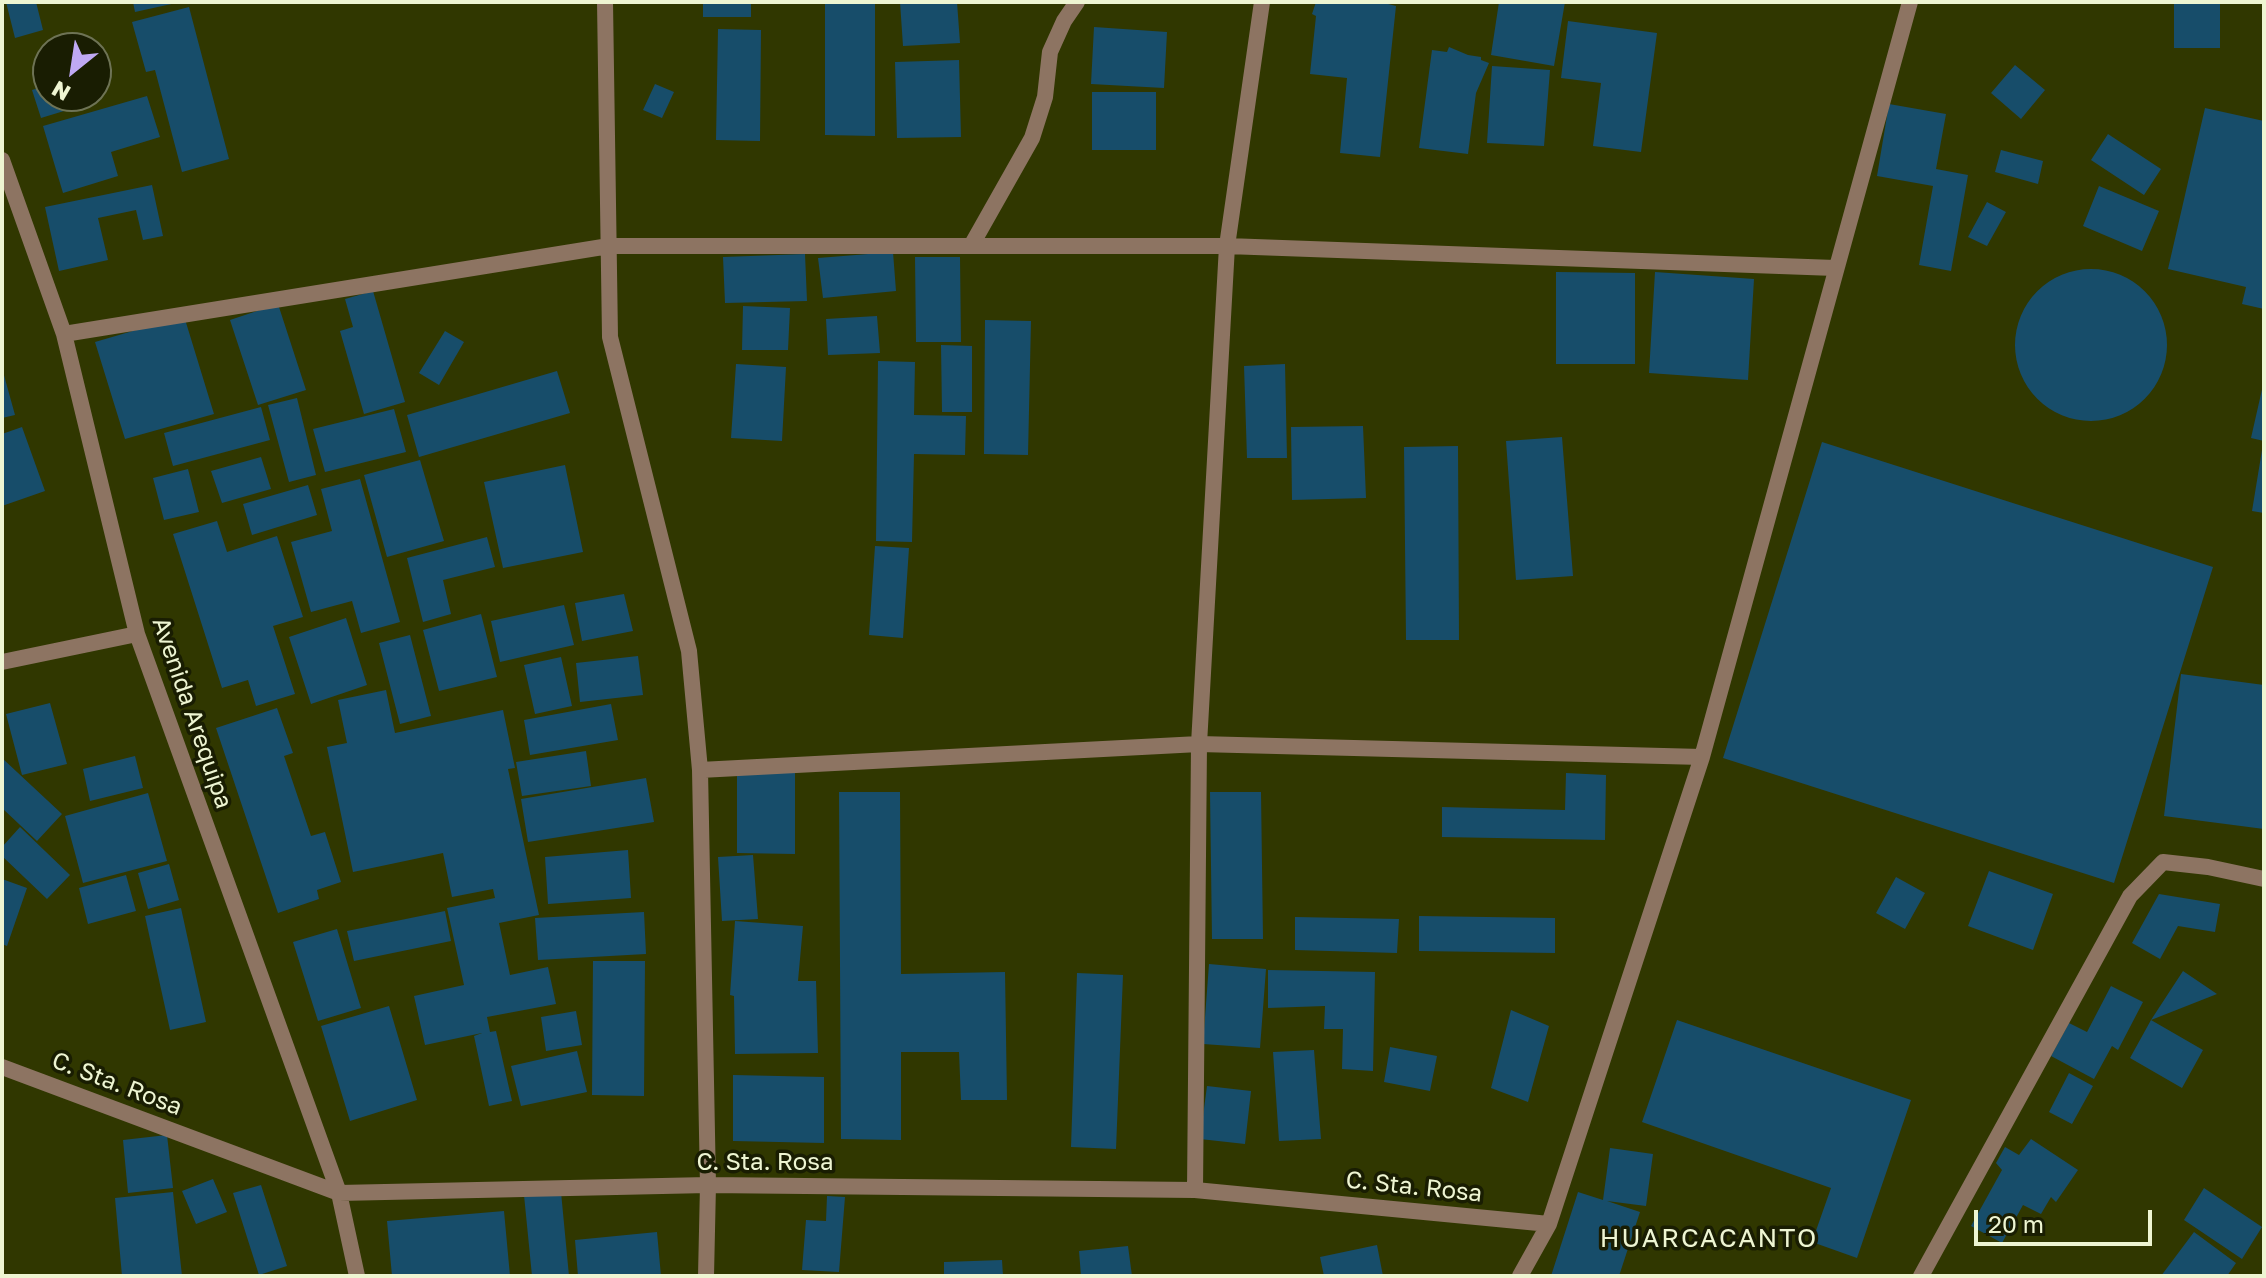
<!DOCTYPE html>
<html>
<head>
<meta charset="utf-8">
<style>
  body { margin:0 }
  #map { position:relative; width:2266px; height:1278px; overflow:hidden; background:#303700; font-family:"Golos Text",sans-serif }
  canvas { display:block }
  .frame { position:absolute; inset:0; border:4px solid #eef5d2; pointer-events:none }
  .north { position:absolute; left:32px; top:32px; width:80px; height:80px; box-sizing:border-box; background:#191d02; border:2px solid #6e7355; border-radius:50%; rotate:210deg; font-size:22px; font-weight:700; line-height:32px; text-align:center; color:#eef5d2 }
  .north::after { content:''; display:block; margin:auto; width:28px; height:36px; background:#bfa9f4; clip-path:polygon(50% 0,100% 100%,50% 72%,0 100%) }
  .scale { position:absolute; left:1974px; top:1210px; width:178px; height:36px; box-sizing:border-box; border:4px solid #eef5d2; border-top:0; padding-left:10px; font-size:24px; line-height:28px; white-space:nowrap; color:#eef5d2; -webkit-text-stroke:6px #191d02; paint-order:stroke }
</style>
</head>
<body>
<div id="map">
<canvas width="2266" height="1278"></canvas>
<div class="frame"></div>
<div class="north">N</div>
<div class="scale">20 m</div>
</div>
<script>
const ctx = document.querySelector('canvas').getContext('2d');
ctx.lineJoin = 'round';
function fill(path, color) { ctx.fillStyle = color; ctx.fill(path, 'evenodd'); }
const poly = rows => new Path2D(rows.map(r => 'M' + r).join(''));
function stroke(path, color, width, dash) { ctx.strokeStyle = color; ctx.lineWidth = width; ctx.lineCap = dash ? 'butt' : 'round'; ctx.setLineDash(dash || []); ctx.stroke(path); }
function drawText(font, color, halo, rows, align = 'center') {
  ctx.font = font + ' "Golos Text",sans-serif'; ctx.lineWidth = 7; ctx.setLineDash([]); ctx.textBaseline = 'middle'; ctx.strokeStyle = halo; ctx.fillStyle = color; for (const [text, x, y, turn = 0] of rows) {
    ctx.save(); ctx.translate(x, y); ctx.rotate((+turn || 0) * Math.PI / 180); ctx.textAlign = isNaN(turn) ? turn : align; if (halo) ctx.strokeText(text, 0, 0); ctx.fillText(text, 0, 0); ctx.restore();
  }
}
fill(poly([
  [6,2,36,2,43,30,15,38],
  [133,2,176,2,176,3,135,12],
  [703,2,751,2,751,17,703,17],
  [825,2,875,2,875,136,825,135],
  [900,2,957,2,960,43,903,46],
  [1316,2,1380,2,1396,6,1380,157,1340,153,1347,78,1310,74,1316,16,1312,14],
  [1499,2,1565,2,1554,66,1491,55],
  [2174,2,2220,2,2220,48,2174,48],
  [189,7,229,159,182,172,155,70,146,72,132,22],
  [1568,21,1657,33,1641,152,1593,146,1601,83,1561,78],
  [1094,27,1167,32,1164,88,1091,84],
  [718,29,761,30,760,141,716,140],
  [1449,47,1468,55,1481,57,1481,60,1489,63,1476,93,1468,154,1419,148,1432,50,1447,52],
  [959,60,961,137,897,138,895,62],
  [2015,65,2045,90,2021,119,1991,93],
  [1492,66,1550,70,1544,146,1487,143],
  [655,84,674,92,662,118,643,110],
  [48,85,48,96,96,96,97,90,100,100,41,118,32,90],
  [1092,92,1156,92,1156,150,1092,150],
  [147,96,160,137,111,152,118,176,63,193,43,126],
  [1889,104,1946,114,1936,169,1968,175,1951,271,1919,265,1933,186,1877,176],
  [2205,108,2264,121,2264,309,2242,304,2246,287,2168,269],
  [2108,134,2161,169,2144,195,2091,160],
  [2001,150,2043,161,2038,184,1995,172],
  [152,185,163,236,143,240,136,210,98,218,108,260,59,271,45,207],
  [2099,186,2159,211,2142,251,2083,226],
  [1987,202,2006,212,1987,246,1968,237],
  [893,252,896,291,823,298,818,258],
  [805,254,807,301,725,303,723,257],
  [915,257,960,257,961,342,916,342],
  '2015 345a76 76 0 1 1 152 0a76 76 0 1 1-152 0Z',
  [1556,272,1635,273,1635,364,1556,364],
  [1655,272,1754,279,1748,380,1649,373],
  [373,291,405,402,364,414,340,331,353,327,345,299],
  [278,304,306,390,258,405,230,320],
  [743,306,790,308,788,350,742,350],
  [184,316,214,414,125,439,95,342],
  [877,316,880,353,828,355,826,319],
  [985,320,1031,321,1028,455,984,454],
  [445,331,464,342,439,385,419,373],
  [941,345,972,346,972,412,942,412],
  [878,361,915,362,914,415,966,416,965,455,914,454,912,542,876,541],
  [736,364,786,367,782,441,731,438],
  [1285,364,1287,458,1247,458,1244,366],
  [2,368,15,415,2,418],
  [557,371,570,413,419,457,407,415],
  [2263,385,2264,385,2264,441,2251,438],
  [297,398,316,475,289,482,268,405],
  [261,407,270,440,173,466,164,433],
  [394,409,406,452,325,472,313,429],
  [1363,426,1366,498,1292,500,1291,427],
  [22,427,45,491,2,506,2,434],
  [1562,437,1573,576,1516,580,1506,441],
  [1822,442,2213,567,2114,883,1723,758],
  [1458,446,1459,640,1406,640,1404,447],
  [2262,450,2264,450,2264,513,2252,511],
  [261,457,271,489,222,503,211,471],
  [420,460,444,541,387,557,364,475],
  [565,465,583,552,503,568,484,482],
  [188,469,199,512,164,520,153,478],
  [360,479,400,622,361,633,352,601,311,612,291,542,332,531,321,489],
  [308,485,317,515,252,535,243,504],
  [217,521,227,552,277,536,303,617,273,626,295,694,256,706,248,680,222,688,173,534],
  [487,537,495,567,443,580,451,614,423,622,407,558],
  [875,546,909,548,903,638,869,635],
  [624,594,633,631,582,641,575,603],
  [564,605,574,645,500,662,491,621],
  [481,614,497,677,439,691,423,630],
  [346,618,367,685,311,704,289,637],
  [410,635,431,716,400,724,379,643],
  [638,656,643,695,580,702,576,663],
  [561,657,572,706,535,714,524,665],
  [2181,674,2264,685,2264,829,2164,816],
  [386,690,395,733,503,710,515,768,508,769,539,915,499,923,510,975,548,967,556,1004,487,1017,490,1032,496,1031,512,1101,489,1106,474,1036,482,1033,425,1045,414,996,464,985,447,908,495,898,493,889,452,897,443,853,353,872,327,747,347,743,338,700],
  [50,703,67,764,22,775,6,714],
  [611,704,618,740,530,755,524,720],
  [277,708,293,753,284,756,311,836,325,832,341,882,317,890,319,899,278,913,216,728],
  [586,751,591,786,522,796,516,762],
  [135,756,143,788,90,801,83,769],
  [2,758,62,814,37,841,2,808],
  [737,771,795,772,795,854,737,853],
  [1566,773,1606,775,1605,840,1442,837,1442,807,1565,810],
  [646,778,654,822,528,842,521,799],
  [839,792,900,792,901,974,1005,972,1007,1100,961,1100,959,1052,901,1052,901,1140,841,1139],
  [1210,792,1261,792,1263,939,1212,939],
  [148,793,167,861,83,883,65,816],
  [20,827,70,875,47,899,2,856,2,847],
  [628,850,631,898,548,904,545,857],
  [753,855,758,919,722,921,718,857],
  [169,864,179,900,148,909,138,873],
  [1989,871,2053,894,2033,950,1968,926],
  [126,875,136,911,88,924,79,888],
  [1896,877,1925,893,1905,929,1876,913],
  [2,879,27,888,7,946,2,944],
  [2159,894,2220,904,2215,932,2178,926,2160,959,2132,943],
  [181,908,206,1022,170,1030,145,916],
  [445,911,451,941,354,961,347,931],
  [644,912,646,954,538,960,535,918],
  [1419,916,1555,918,1555,953,1419,951],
  [1295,917,1399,919,1397,953,1295,950],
  [735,921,803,926,798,981,816,981,818,1053,735,1054,734,996,730,995],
  [337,929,361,1008,318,1021,293,942],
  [593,961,645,961,644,1096,592,1095],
  [1209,964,1266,969,1260,1048,1203,1044],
  [1268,970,1375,972,1373,1071,1342,1069,1343,1029,1324,1029,1325,1006,1268,1008],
  [2183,971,2217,994,2151,1020,2203,1050,2182,1088,2130,1058,2151,1020],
  [1077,973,1123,975,1116,1149,1071,1147],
  [2111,986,2143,1002,2118,1050,2112,1046,2094,1079,2051,1056,2069,1023,2087,1032],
  [389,1006,417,1100,350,1121,321,1026],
  [1511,1010,1549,1026,1528,1102,1491,1088],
  [576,1011,582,1045,546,1051,541,1017],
  [1677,1020,1911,1100,1857,1258,1812,1242,1831,1188,1642,1122],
  [1390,1047,1437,1056,1430,1091,1384,1082],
  [1314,1050,1321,1139,1279,1141,1273,1052],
  [577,1051,587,1092,521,1106,511,1066],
  [2069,1073,2093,1086,2072,1124,2049,1112],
  [733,1075,824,1077,824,1143,733,1141],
  [1207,1086,1251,1091,1245,1144,1200,1139],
  [167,1135,173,1188,128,1193,123,1140],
  [2031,1139,2078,1170,2056,1202,2051,1197,2041,1214,2023,1205,2002,1243,1971,1226,2002,1170,1996,1163,2005,1147,2019,1155],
  [1610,1148,1653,1154,1646,1206,1607,1201,1640,1212,1619,1276,1551,1276,1578,1192,1603,1200],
  [213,1179,227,1212,196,1224,182,1191],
  [261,1185,287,1266,259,1275,233,1193],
  [2204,1188,2262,1227,2242,1259,2184,1220],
  [173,1192,182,1276,122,1276,115,1198],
  [561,1192,569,1276,532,1276,524,1195],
  [827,1196,845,1197,839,1272,802,1270,806,1220,826,1221],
  [504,1211,510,1276,392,1276,387,1221],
  [657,1232,661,1276,578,1276,575,1240],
  [2194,1232,2236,1263,2227,1276,2161,1276],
  [1377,1245,1383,1276,1324,1276,1320,1257],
  [1128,1246,1132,1276,1081,1276,1079,1251],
  [1002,1260,1003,1276,944,1276,944,1262]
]), '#174d6a');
stroke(poly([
  [605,2,610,337,689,651,700,770,708,1185,706,1276],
  [2,160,64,334,137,634,339,1193,357,1276],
  [971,246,1032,138,1045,97,1050,52,1064,21,1077,2],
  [64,334,609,246,1227,246,1835,268],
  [2,662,137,634],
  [700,770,1199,744,1702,757],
  [2,1067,339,1193,708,1185,1195,1190,1549,1224],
  [1195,1190,1199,744,1227,246,1262,2],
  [1520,1276,1549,1224,1702,757,1910,2],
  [1921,1276,2130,896,2163,862,2208,867,2264,879]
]), '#8d7462', 16);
drawText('24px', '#eef5d2', '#191d02', [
  ["Avenida Arequipa",192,713,71],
  ["C. Sta. Rosa",117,1084,21],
  ["C. Sta. Rosa",765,1162],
  ["C. Sta. Rosa",1414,1187,6]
]);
ctx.letterSpacing = '2px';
drawText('26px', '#eef5d2', '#191d02', [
  ["HUARCACANTO",1709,1239]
]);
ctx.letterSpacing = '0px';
</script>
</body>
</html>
